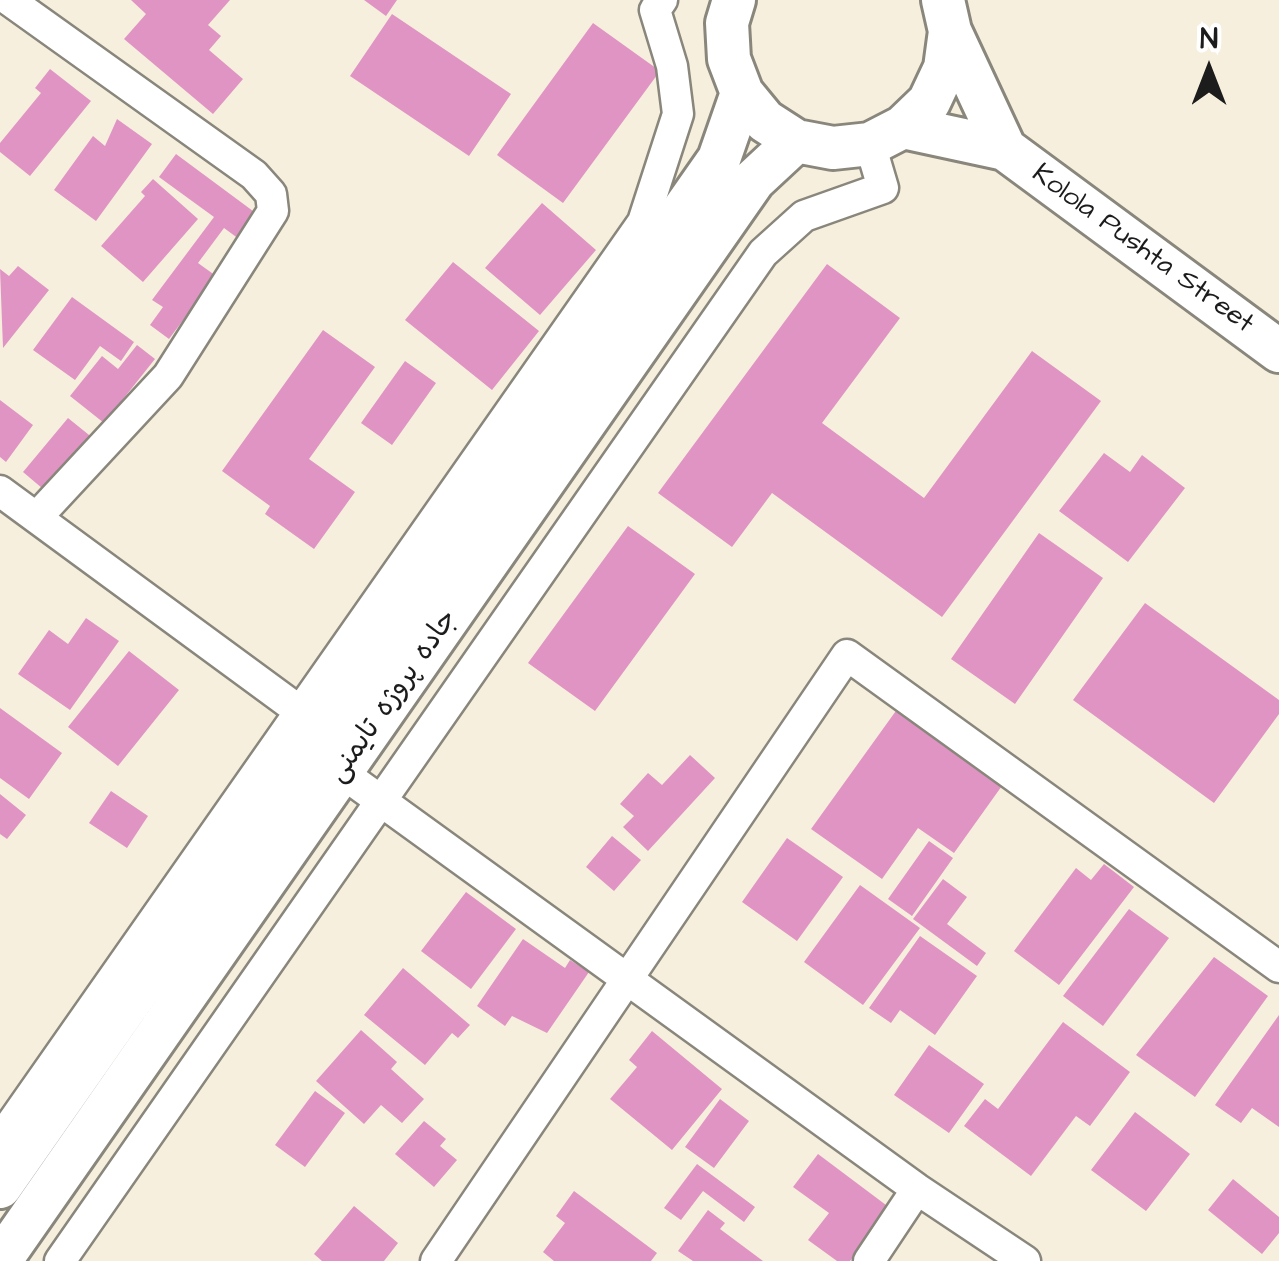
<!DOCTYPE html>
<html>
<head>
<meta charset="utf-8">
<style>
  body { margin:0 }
  #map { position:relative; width:1279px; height:1261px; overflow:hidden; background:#f6efdd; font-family:"Architects Daughter",sans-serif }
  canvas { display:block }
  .north { position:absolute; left:1159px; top:20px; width:100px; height:100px; -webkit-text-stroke:8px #fff; paint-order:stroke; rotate:0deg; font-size:28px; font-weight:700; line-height:40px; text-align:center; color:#1c1c1c }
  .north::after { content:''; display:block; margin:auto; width:35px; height:45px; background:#1c1c1c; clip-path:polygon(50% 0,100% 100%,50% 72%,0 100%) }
</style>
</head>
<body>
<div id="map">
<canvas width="1279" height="1261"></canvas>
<div class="north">N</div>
</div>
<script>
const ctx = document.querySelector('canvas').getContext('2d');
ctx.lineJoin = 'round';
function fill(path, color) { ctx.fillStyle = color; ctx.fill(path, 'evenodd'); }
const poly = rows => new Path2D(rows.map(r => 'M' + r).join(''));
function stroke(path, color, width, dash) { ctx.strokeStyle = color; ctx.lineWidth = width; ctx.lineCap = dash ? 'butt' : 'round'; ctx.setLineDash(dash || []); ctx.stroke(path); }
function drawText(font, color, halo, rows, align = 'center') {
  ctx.font = font + ' "Architects Daughter","Playpen Sans Arabic",sans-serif'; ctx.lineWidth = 9; ctx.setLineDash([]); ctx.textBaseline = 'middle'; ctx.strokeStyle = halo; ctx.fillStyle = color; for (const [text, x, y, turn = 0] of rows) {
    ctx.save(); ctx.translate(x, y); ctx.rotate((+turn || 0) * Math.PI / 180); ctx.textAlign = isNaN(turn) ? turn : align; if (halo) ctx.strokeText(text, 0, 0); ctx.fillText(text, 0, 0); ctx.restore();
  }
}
fill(poly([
  [131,0,230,0,208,25,221,36,209,50,243,79,213,114,124,39,146,14],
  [364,0,397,0,386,16],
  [392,14,511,94,469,156,350,76],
  [593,23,660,71,563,203,497,155],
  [50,69,91,101,30,176,0,152,0,143,41,93,35,88],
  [117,119,152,144,96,221,54,190,93,136,105,146],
  [176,154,257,214,239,239,224,228,198,263,216,276,169,339,150,325,163,307,152,300,214,217,159,177],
  [153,179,198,219,143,282,101,246,145,196,141,192],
  [542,203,596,250,540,315,485,268],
  [453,262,539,331,492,390,405,320],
  [827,264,900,318,822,423,924,498,1032,351,1101,401,942,617,772,493,732,547,658,493],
  [18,266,49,290,3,348,0,269,9,276],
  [72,297,134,342,121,361,100,346,75,380,33,350],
  [323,330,375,367,309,459,355,492,314,549,265,514,270,506,222,471],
  [137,345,155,359,104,423,70,396,102,356,118,369],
  [405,361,436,383,392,445,361,423],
  [0,400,33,425,6,462,0,457],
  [68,418,94,439,49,494,23,472],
  [1104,453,1130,472,1142,455,1185,488,1128,562,1059,511],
  [628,526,695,574,595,711,528,663],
  [1039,533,1103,578,1015,704,951,659],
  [1145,603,1279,700,1279,714,1214,803,1073,700],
  [86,618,119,641,70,710,18,674,49,630,68,644],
  [129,651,179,690,118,766,68,727],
  [0,708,62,753,29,799,0,778],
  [898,708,1004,783,954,853,918,828,882,879,811,829],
  [690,755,715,778,648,851,623,827,634,816,620,804,648,773,662,785],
  [111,791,148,816,127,848,89,823],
  [0,794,26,815,7,839,0,834],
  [612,836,641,860,614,891,586,867],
  [787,838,843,877,797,941,742,902],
  [929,841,953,858,912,916,888,899],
  [1104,864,1134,887,1059,985,1014,951,1076,868,1091,880],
  [943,879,967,897,947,924,986,953,977,966,913,919],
  [860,885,920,928,863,1005,804,962],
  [466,892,516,929,471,989,421,951],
  [1129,909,1169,938,1103,1026,1063,996],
  [920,936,977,976,935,1035,900,1010,891,1023,869,1008],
  [523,939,565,968,570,960,589,972,547,1033,512,1016,505,1026,477,1006],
  [1214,957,1268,996,1195,1097,1136,1055],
  [403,968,470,1025,458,1038,452,1033,425,1065,364,1015],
  [1279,1015,1279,1127,1252,1108,1241,1123,1215,1105],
  [1063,1022,1130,1072,1090,1126,1076,1116,1031,1176,964,1126,985,1099,998,1109],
  [361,1030,397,1062,391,1069,424,1099,402,1123,381,1105,364,1124,316,1081],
  [652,1031,722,1089,672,1150,610,1099,637,1067,629,1060],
  [929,1045,984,1084,949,1133,894,1095],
  [315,1091,345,1113,305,1167,275,1145],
  [720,1099,749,1121,714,1168,685,1147],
  [1135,1112,1190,1154,1146,1211,1091,1170],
  [424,1121,446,1139,440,1146,457,1160,434,1187,395,1154],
  [818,1154,890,1208,850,1261,837,1261,808,1240,829,1213,793,1187],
  [697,1164,755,1207,744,1222,703,1191,681,1220,664,1208],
  [1233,1179,1279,1217,1279,1233,1262,1254,1208,1210],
  [574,1191,657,1253,651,1261,554,1261,543,1252,565,1223,556,1216],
  [354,1206,398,1243,384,1261,322,1261,314,1254],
  [708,1210,725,1223,720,1229,763,1261,693,1261,678,1251]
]), '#e094c4');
const minor = poly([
  [9,0,254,175,271,194,273,211,168,376,37,517],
  [0,491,316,723],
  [341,772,917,1189,1025,1261],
  [0,1140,643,222,678,114,672,66,655,10,662,0],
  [60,1261,763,253,804,216,883,188,870,144],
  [436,1261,847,655,1279,967],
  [869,1261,917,1189]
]);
const secondary = poly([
  [734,0,727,23,729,59,742,93,765,121,796,141,833,148,870,144,903,127,929,102,945,68,950,31,943,0],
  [950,31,1005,149],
  [903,127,1005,149,1279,351],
  [0,1187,719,159,742,93],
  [0,1261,754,180,796,141]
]);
stroke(minor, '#89867c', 35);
stroke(secondary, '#89867c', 48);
stroke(minor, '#fff', 30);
stroke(secondary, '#fff', 42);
drawText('28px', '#1c1c1c', '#fff', [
  ["Kolola Pushta Street",1142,250,36],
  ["جاده پروژه تایمنی",394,697,-55]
]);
</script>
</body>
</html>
